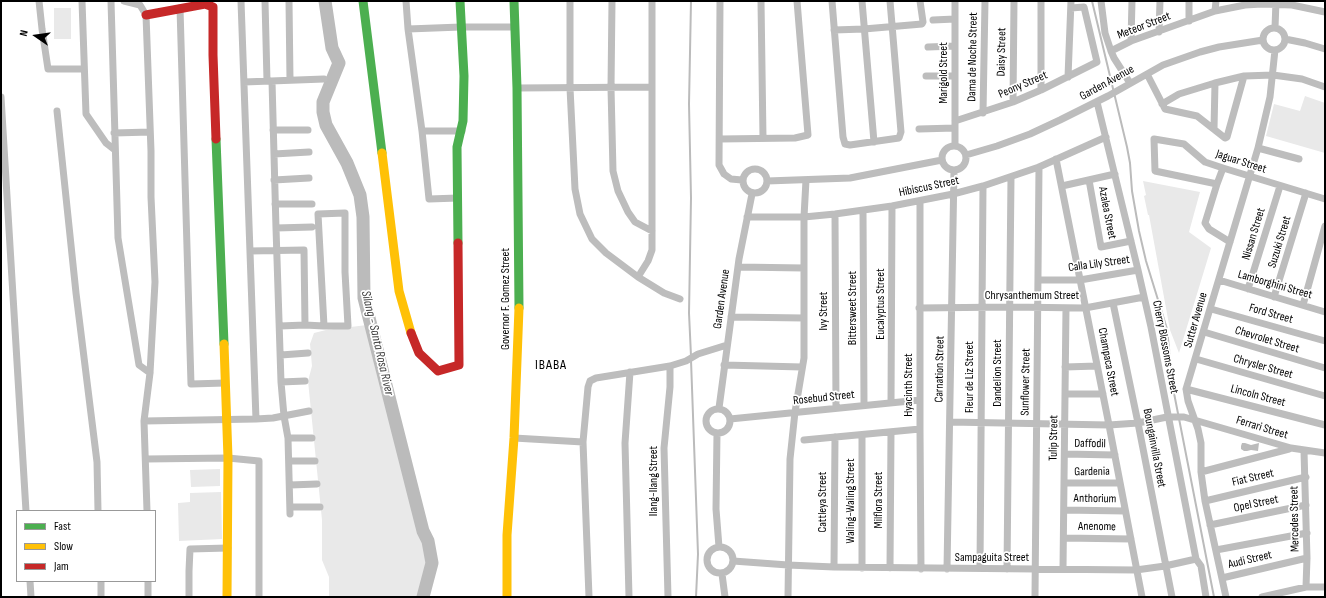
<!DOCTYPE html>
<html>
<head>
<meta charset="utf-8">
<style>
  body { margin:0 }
  #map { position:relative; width:1326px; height:598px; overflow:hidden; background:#fff; font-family:"Sofia Sans Condensed",sans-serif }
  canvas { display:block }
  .frame { position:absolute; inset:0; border:2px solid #000; pointer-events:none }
  .legend { position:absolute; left:16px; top:510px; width:140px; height:72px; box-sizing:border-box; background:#fff; border:1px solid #999; margin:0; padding:5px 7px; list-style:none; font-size:12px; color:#000 }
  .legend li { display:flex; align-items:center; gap:8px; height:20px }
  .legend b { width:20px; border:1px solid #999 }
  .north { position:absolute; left:16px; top:16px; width:40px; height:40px; -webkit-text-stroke:3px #fff; paint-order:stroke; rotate:283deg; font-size:11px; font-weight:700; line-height:16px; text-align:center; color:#000 }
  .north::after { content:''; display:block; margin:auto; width:14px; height:18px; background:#000; clip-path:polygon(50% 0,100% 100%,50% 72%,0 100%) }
</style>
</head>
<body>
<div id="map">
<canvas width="1326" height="598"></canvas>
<div class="frame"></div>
<ul class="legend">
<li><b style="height:5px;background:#4caf50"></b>Fast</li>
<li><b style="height:5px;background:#ffc107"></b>Slow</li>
<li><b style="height:5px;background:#c62828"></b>Jam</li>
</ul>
<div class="north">N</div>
</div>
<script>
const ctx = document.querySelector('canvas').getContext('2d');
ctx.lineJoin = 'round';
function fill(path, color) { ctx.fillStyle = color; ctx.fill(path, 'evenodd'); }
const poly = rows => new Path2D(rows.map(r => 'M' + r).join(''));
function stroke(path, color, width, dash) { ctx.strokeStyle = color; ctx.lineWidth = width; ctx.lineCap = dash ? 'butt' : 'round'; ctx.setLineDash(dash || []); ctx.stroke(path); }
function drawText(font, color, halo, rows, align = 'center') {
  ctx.font = font + ' "Sofia Sans Condensed",sans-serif'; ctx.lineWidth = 3.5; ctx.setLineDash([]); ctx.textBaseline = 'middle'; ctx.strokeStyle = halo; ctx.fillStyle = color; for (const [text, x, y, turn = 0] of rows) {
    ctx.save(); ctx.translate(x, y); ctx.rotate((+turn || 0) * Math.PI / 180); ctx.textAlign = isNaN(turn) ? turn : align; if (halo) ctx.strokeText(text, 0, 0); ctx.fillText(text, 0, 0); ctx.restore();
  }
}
fill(poly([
  [54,8,71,8,71,39,54,39],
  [1305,96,1325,103,1325,153,1266,136,1274,104,1300,111],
  [1143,181,1200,192,1189,232,1211,248,1179,353,1170,330,1149,215,1148,215,1144,196,1146,195],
  [367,325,394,426,416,514,417,529,423,544,427,563,418,597,329,597,329,577,322,560,322,520,308,381,312,366,310,344,314,333,326,330],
  [220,469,220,486,191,487,190,470],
  [221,492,222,539,179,541,178,503,190,502,190,493]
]), '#e9e9e9');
fill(poly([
  [1242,443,1245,443,1251,445,1259,443,1258,451,1251,450,1247,451,1244,451,1241,449,1241,446]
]), '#bbb');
stroke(poly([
  [691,1,689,104,691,198,689,313,691,356],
  [1092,1,1127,147,1130,163,1132,191,1139,231,1146,261,1167,329,1173,388,1214,597],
  [691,360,698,554,696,597]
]), '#bbb', 2);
stroke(poly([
  [325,1,332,48,339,63,323,102,323,112,326,125,347,163,360,195,363,217,364,298,423,531,428,541,432,563,423,597]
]), '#bbb', 13);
stroke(poly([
  [39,1,42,29,48,69,84,69],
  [82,1,86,114,106,143,115,150],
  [111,1,118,238,139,365,150,373],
  [124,1,140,5,146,15,151,151,151,197,155,282,150,373,144,421,147,511],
  [241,1,256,419],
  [265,1,267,81],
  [289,1,290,80],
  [406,1,408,29,422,131,429,199,458,198],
  [570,1,570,88,575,189,580,214,592,239,606,253,638,277,664,293,680,299],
  [612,1,611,88,613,171,618,191,628,212,635,222,652,231],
  [720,1,719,165,724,174,731,179,742,180],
  [761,1,763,138],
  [832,1,843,137,845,144,850,145,899,138,901,132,890,1],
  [862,1,874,142],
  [955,1,955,146],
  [1041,1,1041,90],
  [1101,1,1105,33,1111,51,1114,58,1130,83],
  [180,8,191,384,225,383],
  [1215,11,1216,1],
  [933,20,955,19],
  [1189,21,1189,1],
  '1263 39a11 11 0 1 1 22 0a11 11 0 1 1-22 0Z',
  [1275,28,1276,1],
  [408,29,461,27,515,27],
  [834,30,864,29,922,24,923,22,920,1],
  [1159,32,1160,1],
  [1285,39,1305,43,1325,49],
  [1131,41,1132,1],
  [928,47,955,46],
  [1111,51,1131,41,1215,11,1245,5,1262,4,1292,5,1325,12],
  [1147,74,1165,109,1197,116,1225,138,1227,137,1244,76],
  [926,76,955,76],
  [1068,77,1071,1],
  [272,81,276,228,281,382,284,416,288,438,290,514],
  [244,82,324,79],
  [517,88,652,87],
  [1,97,26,511],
  [1013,102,1014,1],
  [1097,102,1138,270,1151,327,1196,559,1201,566,1206,597],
  [1162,104,1179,94,1215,83,1244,76,1273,75,1302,79,1325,87],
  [57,111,76,293,97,462,98,511],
  [983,113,985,1],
  [955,121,1013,102,1041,90,1097,62,1084,7,1071,8],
  [919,129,955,128],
  [1214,129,1215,83],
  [273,130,308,130],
  [422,131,462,131],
  [114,133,150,132],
  [720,139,795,138,808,135,797,1],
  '942 158a12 12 0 1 1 24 0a12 12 0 1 1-24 0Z',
  [1258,148,1299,159],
  [274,154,309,152],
  [966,155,997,146,1030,134,1060,120,1108,96,1163,65,1200,52,1219,47,1263,40],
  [1056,159,1109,425,1142,597],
  [1223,168,1217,184,1205,223,1209,229,1230,242],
  '743 181a12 12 0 1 1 24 0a12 12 0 1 1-24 0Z',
  [274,180,309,178],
  [1089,180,1101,247,1131,241],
  [767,181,850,178,942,160],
  [1217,184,1155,171,1154,139,1184,144,1205,162,1223,168,1325,199],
  [1062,186,1115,174],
  [920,201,920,429,921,569],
  [275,204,312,204],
  [863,210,864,405],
  [835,214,836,408],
  [747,217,804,217,835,214,892,206,953,194,983,186,1039,167,1106,137],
  [276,228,312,227],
  [250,251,304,250,305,325],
  [738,267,804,268],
  [638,277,648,261,652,250,652,1],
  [1038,280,1080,280,1138,270],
  [1219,280,1325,312],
  [1248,289,1280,186],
  [1274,297,1306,193],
  [1113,303,1138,423,1172,597],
  [1303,305,1325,226],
  [919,308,1010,307,1085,308,1144,297],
  [1211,309,1325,341],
  [731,317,804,318],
  [280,326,305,325,324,326,348,326,345,272,345,213,318,214,324,326],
  [1204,332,1325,368],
  [281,355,308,353],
  [1196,359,1325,396],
  [724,365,802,367],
  [1065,367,1097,366],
  [281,382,305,381],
  [1186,389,1325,425],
  [1065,394,1103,394],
  [891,403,892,206],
  [719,408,739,259,752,194],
  '706 421a12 12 0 1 1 24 0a12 12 0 1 1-24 0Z',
  [730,419,920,400],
  [144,421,256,419,273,418,309,411],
  [950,422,1109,425,1138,423,1167,417,1184,417,1291,448,1325,453],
  [717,433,716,509,719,547],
  [288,438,312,438],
  [514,438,583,442],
  [804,440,920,429],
  [1304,451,1307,558,1306,587],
  [1065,454,1115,455],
  [146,459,228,458,259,461,259,597],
  [289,461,315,461],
  [1201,472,1289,449],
  [1064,483,1120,483],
  [290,485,317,484],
  [1205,501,1306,477],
  [290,507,320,507],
  [1064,510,1125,511],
  [1210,525,1306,505],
  [1064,538,1131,539],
  '707 560a13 13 0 1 1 26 0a13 13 0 1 1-26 0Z',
  [1216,550,1307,533],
  [733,561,788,565,834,567,1136,570,1165,566,1196,559],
  [834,567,835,437],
  [862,568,862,435],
  [890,568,891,432],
  [980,568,983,186],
  [947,569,954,170],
  [1007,569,1011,177],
  [1063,569,1066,308],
  [722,574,725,597],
  [1222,578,1307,558],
  [30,581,31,597],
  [101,581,101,597],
  [148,581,148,597],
  [189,597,189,571,190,549,228,548],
  [589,597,583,442,588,387,590,381,596,378,670,366,686,361,698,354,727,345],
  [629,597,625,443,630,372],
  [668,597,664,448,670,387,670,366],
  [788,597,790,459,795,412,804,358,804,217,806,180],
  [1035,597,1039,167],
  [1226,597,1205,501,1201,472,1201,443,1198,429,1188,401,1186,389,1258,148,1270,97,1275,50],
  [1262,597,1306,587,1325,587]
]), '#bdbdbd', 7);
stroke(poly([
  [363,1,382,153],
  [514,1,517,88,519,308],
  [216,139,224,344],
  [458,243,457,147,463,121,464,76,460,1]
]), '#4caf50', 9);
stroke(poly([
  [382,153,399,291,411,333],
  [224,344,228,458,227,597],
  [507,597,507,535,514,438,519,308]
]), '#ffc107', 9);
stroke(poly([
  [146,15,205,4,213,7,213,55,216,139],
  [411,333,419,353,438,371,459,365,458,243]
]), '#c62828', 9);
drawText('12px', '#000', '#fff', [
  ["Meteor Street",1144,26,-21],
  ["Daisy Street",1002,52,-89],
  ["Dama de Noche Street",973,57,-89],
  ["Marigold Street",944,73,-90],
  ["Garden Avenue",1107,83,-29],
  ["Peony Street",1023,85,-23],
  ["Jaguar Street",1241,162,18],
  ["Hibiscus Street",929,187,-12],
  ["Azalea Street",1107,213,79],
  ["Nissan Street",1254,234,-73],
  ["Suzuki Street",1280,242,-73],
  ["Calla Lily Street",1099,264,-8],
  ["Lamborghini Street",1275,285,16],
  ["Chrysanthemum Street",1032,296],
  ["Governor F. Gomez Street",506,299,-90],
  ["Garden Avenue",722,299,-82],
  ["Eucalyptus Street",881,304,-90],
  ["Bittersweet Street",853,308,-90],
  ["Ivy Street",824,311,-90],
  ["Ford Street",1271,314,16],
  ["Sutter Avenue",1196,320,-74],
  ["Chevrolet Street",1267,340,17],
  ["Cherry Blossoms Street",1165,347,79],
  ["Champaca Street",1108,362,79],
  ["Chrysler Street",1263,367,16],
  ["Carnation Street",940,369,-89],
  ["Dandelion Street",998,373,-90],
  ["Fleur de Liz Street",970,377,-90],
  ["Sunflower Street",1026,382,-89],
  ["Hyacinth Street",909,385,-90],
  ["Lincoln Street",1258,396,15],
  ["Rosebud Street",824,398,-6],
  ["Ferrari Street",1262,428,17],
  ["Tulip Street",1054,438,-89],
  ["Daffodil",1090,444,1],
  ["Boungainvilla Street",1154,448,79],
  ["Gardenia",1092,472,-1],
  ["Fiat Street",1253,478,-13],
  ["Ilang-Ilang Street",654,481,-90],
  ["Anthorium",1095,499,1],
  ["Milflora Street",879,500,-90],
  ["Waling-Waling Street",851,501,-90],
  ["Cattleya Street",823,502,-90],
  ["Opel Street",1256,504,-12],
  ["Mercedes Street",1295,519,-91],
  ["Anenome",1097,527,1],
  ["Sampaguita Street",992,558],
  ["Audi Street",1250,560,-13]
]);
drawText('italic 13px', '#3f3f3f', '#fff', [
  ["Silang - Santa Rosa River",377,343,77]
]);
ctx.letterSpacing = '1px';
drawText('14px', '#000', '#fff', [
  ["IBABA",551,365]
]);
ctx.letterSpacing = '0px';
</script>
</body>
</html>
